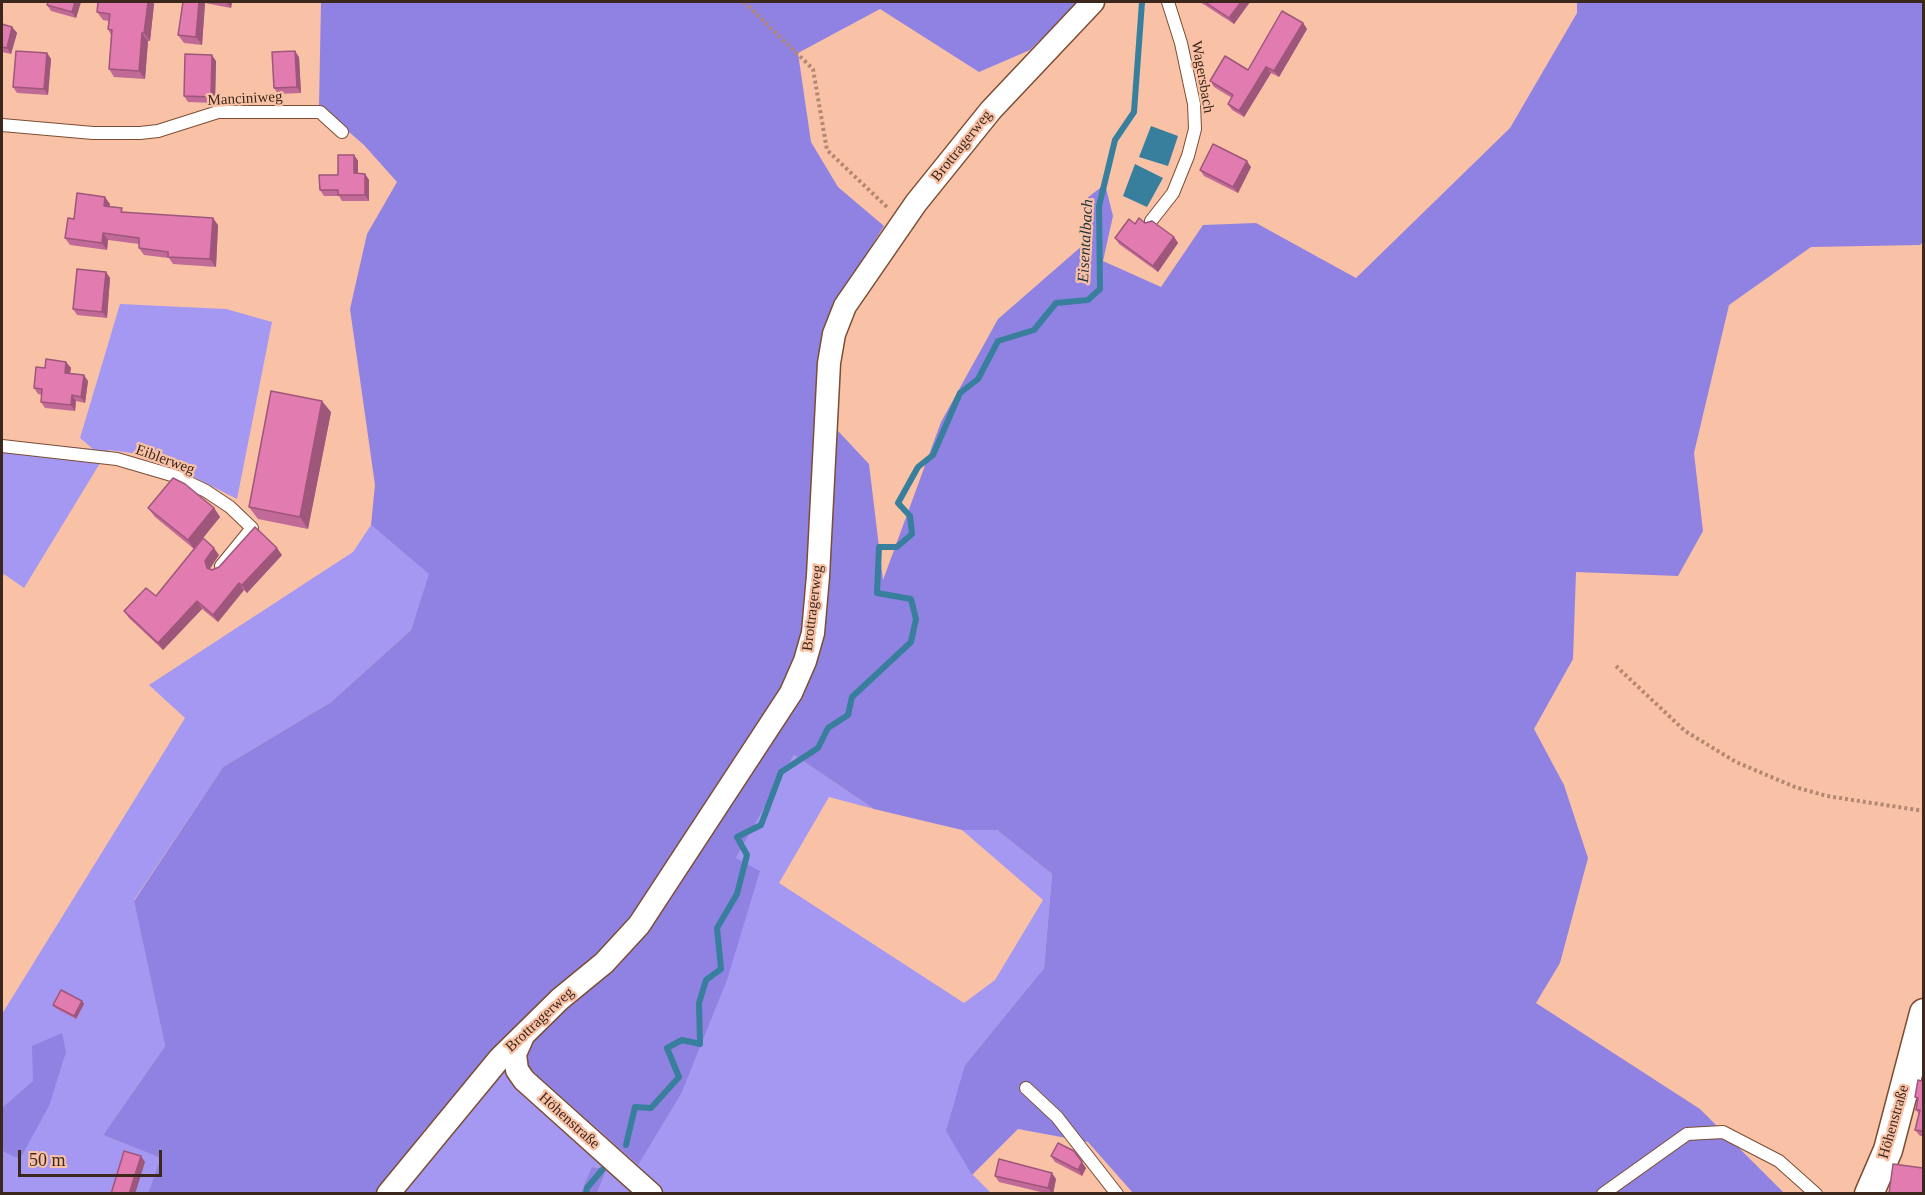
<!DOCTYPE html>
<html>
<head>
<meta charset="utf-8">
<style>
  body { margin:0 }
  #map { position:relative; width:1925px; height:1195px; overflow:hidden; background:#f9c2a6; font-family:Georgia,serif }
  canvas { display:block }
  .frame { position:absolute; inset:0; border:3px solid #3c271c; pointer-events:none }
  .scale { position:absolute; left:18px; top:1150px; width:144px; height:27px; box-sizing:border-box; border:3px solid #3c271c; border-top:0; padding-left:8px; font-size:18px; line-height:21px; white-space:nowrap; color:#3c271c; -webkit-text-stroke:4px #f9c2a6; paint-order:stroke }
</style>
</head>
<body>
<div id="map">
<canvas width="1925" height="1195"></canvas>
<div class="frame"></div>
<div class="scale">50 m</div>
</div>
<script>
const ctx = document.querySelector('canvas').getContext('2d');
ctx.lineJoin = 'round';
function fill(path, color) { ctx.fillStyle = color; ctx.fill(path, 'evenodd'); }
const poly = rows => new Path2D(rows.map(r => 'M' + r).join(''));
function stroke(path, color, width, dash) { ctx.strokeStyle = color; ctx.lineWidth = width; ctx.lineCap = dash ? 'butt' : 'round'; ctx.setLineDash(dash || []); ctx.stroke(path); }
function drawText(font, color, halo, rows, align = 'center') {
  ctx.font = font + ' Georgia,serif'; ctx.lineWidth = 4.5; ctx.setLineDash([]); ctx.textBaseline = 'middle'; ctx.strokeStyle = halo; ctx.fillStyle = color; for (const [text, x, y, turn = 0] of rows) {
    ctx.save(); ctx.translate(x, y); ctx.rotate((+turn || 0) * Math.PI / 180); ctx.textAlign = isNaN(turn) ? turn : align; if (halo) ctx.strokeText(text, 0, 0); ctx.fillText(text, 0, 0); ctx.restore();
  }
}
fill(poly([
  [120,304,226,309,272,322,237,499,172,466,132,453,108,450,24,588,4,574,2,578,2,440,93,449,80,438],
  [371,525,430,574,411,630,331,702,223,767,134,900,165,1046,103,1135,162,1158,148,1193,2,1193,2,1014,185,718,149,685,353,552],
  [794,755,874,809,829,797,779,883,964,1003,995,980,1043,900,962,830,997,830,1052,874,1044,968,965,1065,972,1174,991,1193,597,1193,607,1169,593,1167,580,1193,377,1194,426,1129,517,1056,637,1164,736,858]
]), '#a498f3');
fill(poly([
  [321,2,1078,2,1030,50,979,72,880,9,798,53,811,142,838,187,884,226,834,306,822,414,869,464,883,580,941,422,998,319,1083,245,1086,199,1105,184,1113,216,1103,261,1161,287,1203,225,1256,223,1356,278,1510,128,1577,13,1577,2,1923,2,1923,242,1920,245,1811,247,1729,305,1694,453,1703,531,1678,576,1576,572,1573,659,1534,729,1564,785,1588,858,1560,963,1536,1003,1700,1109,1784,1193,1133,1193,1088,1142,1018,1129,972,1175,946,1131,965,1065,1044,968,1052,874,997,830,962,830,874,809,794,755,736,858,760,871,727,980,681,1094,638,1165,517,1057,426,1128,377,1193,148,1193,161,1158,103,1135,165,1046,134,901,223,767,331,702,411,630,429,574,371,525,375,485,350,309,367,234,397,182,364,145,319,106],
  [62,1033,66,1052,49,1106,20,1159,4,1152,2,1147,2,1108,33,1081,32,1046],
  [592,1167,607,1169,597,1193,580,1194]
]), '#9082e2');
fill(poly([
  [1151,126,1178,136,1168,166,1139,157],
  [1135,164,1163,178,1147,207,1123,196]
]), '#387f9d');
stroke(poly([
  [626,1145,635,1107,651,1108,679,1077,667,1048,682,1040,700,1044,699,1003,706,980,721,969,717,928,737,894,747,855,737,837,761,825,781,772,818,748,828,728,848,715,852,697,911,642,916,619,911,599,877,593,879,547,897,547,912,534,910,516,898,503,918,467,933,455,960,393,978,379,998,341,1034,330,1056,303,1088,300,1100,289,1099,206,1115,140,1134,112,1142,2],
  [586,1194,587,1188,602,1170]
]), '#387f9d', 6);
const service = poly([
  [2,125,93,133,140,133,158,131,218,112,320,112,342,132],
  [1151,221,1173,193,1188,156,1195,129,1194,104,1181,43,1168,2],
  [2,446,117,459,175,476,206,491,230,507,252,528,221,566],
  [1026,1088,1057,1117,1117,1194],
  [1603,1194,1687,1134,1723,1132,1779,1161,1816,1194]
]);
const minor = poly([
  [523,1036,515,1054,517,1070,524,1080,651,1194],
  [388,1194,500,1058,560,999,604,963,639,925,791,693,805,661,813,633,818,576,829,363,834,334,845,306,916,203,991,110,1093,2]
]);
const tertiary = poly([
  [1869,1194,1888,1150,1924,1013]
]);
stroke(service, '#7c4d34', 14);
stroke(minor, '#7c4d34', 25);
stroke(tertiary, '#7c4d34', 31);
stroke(poly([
  [744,2,813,69,827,150,889,209],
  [1616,666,1685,731,1736,762,1795,787,1827,796,1924,811]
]), '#b38873', 4, [3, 3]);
stroke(service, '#fff', 12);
stroke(minor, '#fff', 22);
stroke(tertiary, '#fff', 28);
fill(poly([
  [48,2,81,2,76,18,51,11,47,5],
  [98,2,153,2,154,4,150,41,148,41,145,79,114,77,109,69,111,35,108,29,109,21,103,20,97,12],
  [183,2,232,2,231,8,205,3,202,45,184,43,178,35],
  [1200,2,1250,2,1234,24],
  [1303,23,1307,29,1279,77,1271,73,1244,117,1232,110,1228,104,1232,98,1214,87,1210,81,1248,70],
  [2,24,12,27,17,33,11,54,2,52],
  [47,53,51,59,48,95,17,93,13,87],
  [299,57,301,93,278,94,274,88],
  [216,61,215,103,188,102,184,96],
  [354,155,358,161,358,173,365,174,369,180,369,201,342,201,339,196,324,196,320,190,338,175],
  [1251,167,1238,193,1204,176,1200,170],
  [110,204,109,207,125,212,218,225,216,267,173,264,169,258,144,255,139,248,139,244,108,240,107,250,70,245,65,238,74,219],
  [1145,223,1174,237,1178,243,1158,272,1119,244,1115,238,1135,224],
  [106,272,110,278,107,318,77,315,73,309],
  [66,362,71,368,70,373,88,381,85,403,76,401,75,411,45,408,41,402,42,395,38,394,34,388,45,368],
  [331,412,308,529,258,519,249,507],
  [148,508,214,508,220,517,194,549,155,517],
  [219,555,210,569,212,570,282,555,247,593,244,590,218,622,202,609,163,650,129,618,124,611,156,596],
  [82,1001,84,1004,76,1019,55,1008,53,1005],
  [1923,1074,1923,1136,1920,1136,1915,1130,1919,1114,1916,1110,1918,1101,1915,1097,1922,1081],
  [1051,1156,1086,1168,1082,1176,1055,1162],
  [995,1176,1056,1179,1053,1194,1049,1194,999,1182]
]), '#c26a97');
fill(poly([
  [75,2,81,2,76,18,72,12],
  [148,2,153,2,154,4,150,41,144,33],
  [199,2,204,2,205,3,202,45,196,37],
  [226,2,232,2,231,8],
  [1241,2,1250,2,1234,24,1229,18],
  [1303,23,1307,29,1279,77,1274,71],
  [12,27,17,33,11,54,7,48],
  [142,33,148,41,145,79,139,71],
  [295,51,299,57,301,93,297,87],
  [47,53,51,59,48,95,44,89],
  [212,55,216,61,215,103,211,97],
  [1266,67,1271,73,1244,117,1239,111],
  [354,155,358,161,358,179,354,173],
  [1247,161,1251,167,1238,193,1233,187],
  [365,174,369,180,369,201,365,195],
  [105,197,110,204,109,213,104,206],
  [213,218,218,225,216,267,210,259],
  [103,233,108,240,107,250,102,243],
  [1174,237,1178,243,1158,272,1153,266],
  [106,272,110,278,107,318,102,312],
  [66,362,71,368,69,379,65,373],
  [84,375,88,381,85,403,81,397],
  [72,395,76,401,75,411,71,405],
  [322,401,331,412,308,529,300,517],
  [214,508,220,517,194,549,188,540],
  [214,548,219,555,210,568,212,575,207,568,205,561],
  [277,548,282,555,247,593,242,585],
  [239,583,244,590,218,622,213,615],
  [197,601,202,609,163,650,158,643],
  [82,1001,84,1004,76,1019,74,1016],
  [141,1156,145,1162,135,1194,129,1194],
  [1082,1162,1086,1168,1082,1176,1078,1170],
  [1052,1173,1056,1179,1053,1194,1048,1188]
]), '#9e567b');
const building = poly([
  [48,2,75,2,72,12,47,5,48,2],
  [98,2,148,2,144,33,142,33,139,71,109,69,112,30,108,29,110,14,97,12,98,2],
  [183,2,199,2,196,37,178,35,183,2],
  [1205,2,1241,2,1229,18,1205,2],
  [1282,11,1303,23,1274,71,1266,67,1239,111,1228,104,1233,95,1210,81,1225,56,1248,70,1282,11],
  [2,24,12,27,7,48,2,47,2,24],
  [16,51,47,53,44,89,13,87,16,51],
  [295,51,297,87,274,88,272,52,295,51],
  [185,54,212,55,211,97,184,96,185,54],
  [1213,144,1247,161,1233,187,1200,170,1213,144],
  [338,155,354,155,354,173,365,174,365,195,338,195,338,190,320,190,319,175,338,175,338,155],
  [77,193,105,197,104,206,122,208,121,212,213,218,210,259,168,257,168,252,139,248,139,238,103,233,102,243,65,238,68,218,74,219,77,193],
  [1139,218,1145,223,1152,221,1174,237,1153,266,1115,238,1129,219,1135,224,1139,218],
  [77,269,106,272,102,312,73,309,77,269],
  [46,359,66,362,65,373,84,375,81,397,72,395,71,405,41,402,42,389,34,388,36,367,45,368,46,359],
  [271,391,322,401,300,517,249,507,271,391],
  [173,478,185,484,214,508,188,540,148,508,173,478],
  [255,527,277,548,242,585,239,583,213,615,197,601,158,643,124,611,146,588,156,596,203,538,214,548,205,561,207,568,212,570,219,567,255,527],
  [61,990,82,1001,74,1016,53,1005,61,990],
  [1923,1074,1923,1131,1915,1130,1920,1110,1916,1110,1918,1098,1915,1097,1918,1080,1922,1081,1923,1074],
  [1058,1143,1074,1151,1082,1162,1078,1170,1051,1156,1058,1143],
  [124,1151,141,1156,129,1194,111,1194,124,1151],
  [999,1159,1052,1173,1048,1188,995,1176,999,1159],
  [1893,1164,1923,1168,1923,1194,1889,1194,1893,1164]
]);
fill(building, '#e27bb0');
stroke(building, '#9e567b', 1.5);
drawText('15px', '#3c271c', '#f9c2a6', [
  ["Wagersbach",1202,77,80],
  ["Manciniweg",245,99,-3],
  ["Brottragerweg",962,146,-51],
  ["Eiblerweg",165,460,20],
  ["Brottragerweg",813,608,-83],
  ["Brottragerweg",540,1020,-43],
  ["Höhenstraße",569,1121,42],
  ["Höhenstraße",1894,1122,-74]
]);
drawText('italic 16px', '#1b313b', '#f9c2a6', [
  ["Eisentalbach",1086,241,-87]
]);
</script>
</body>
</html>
